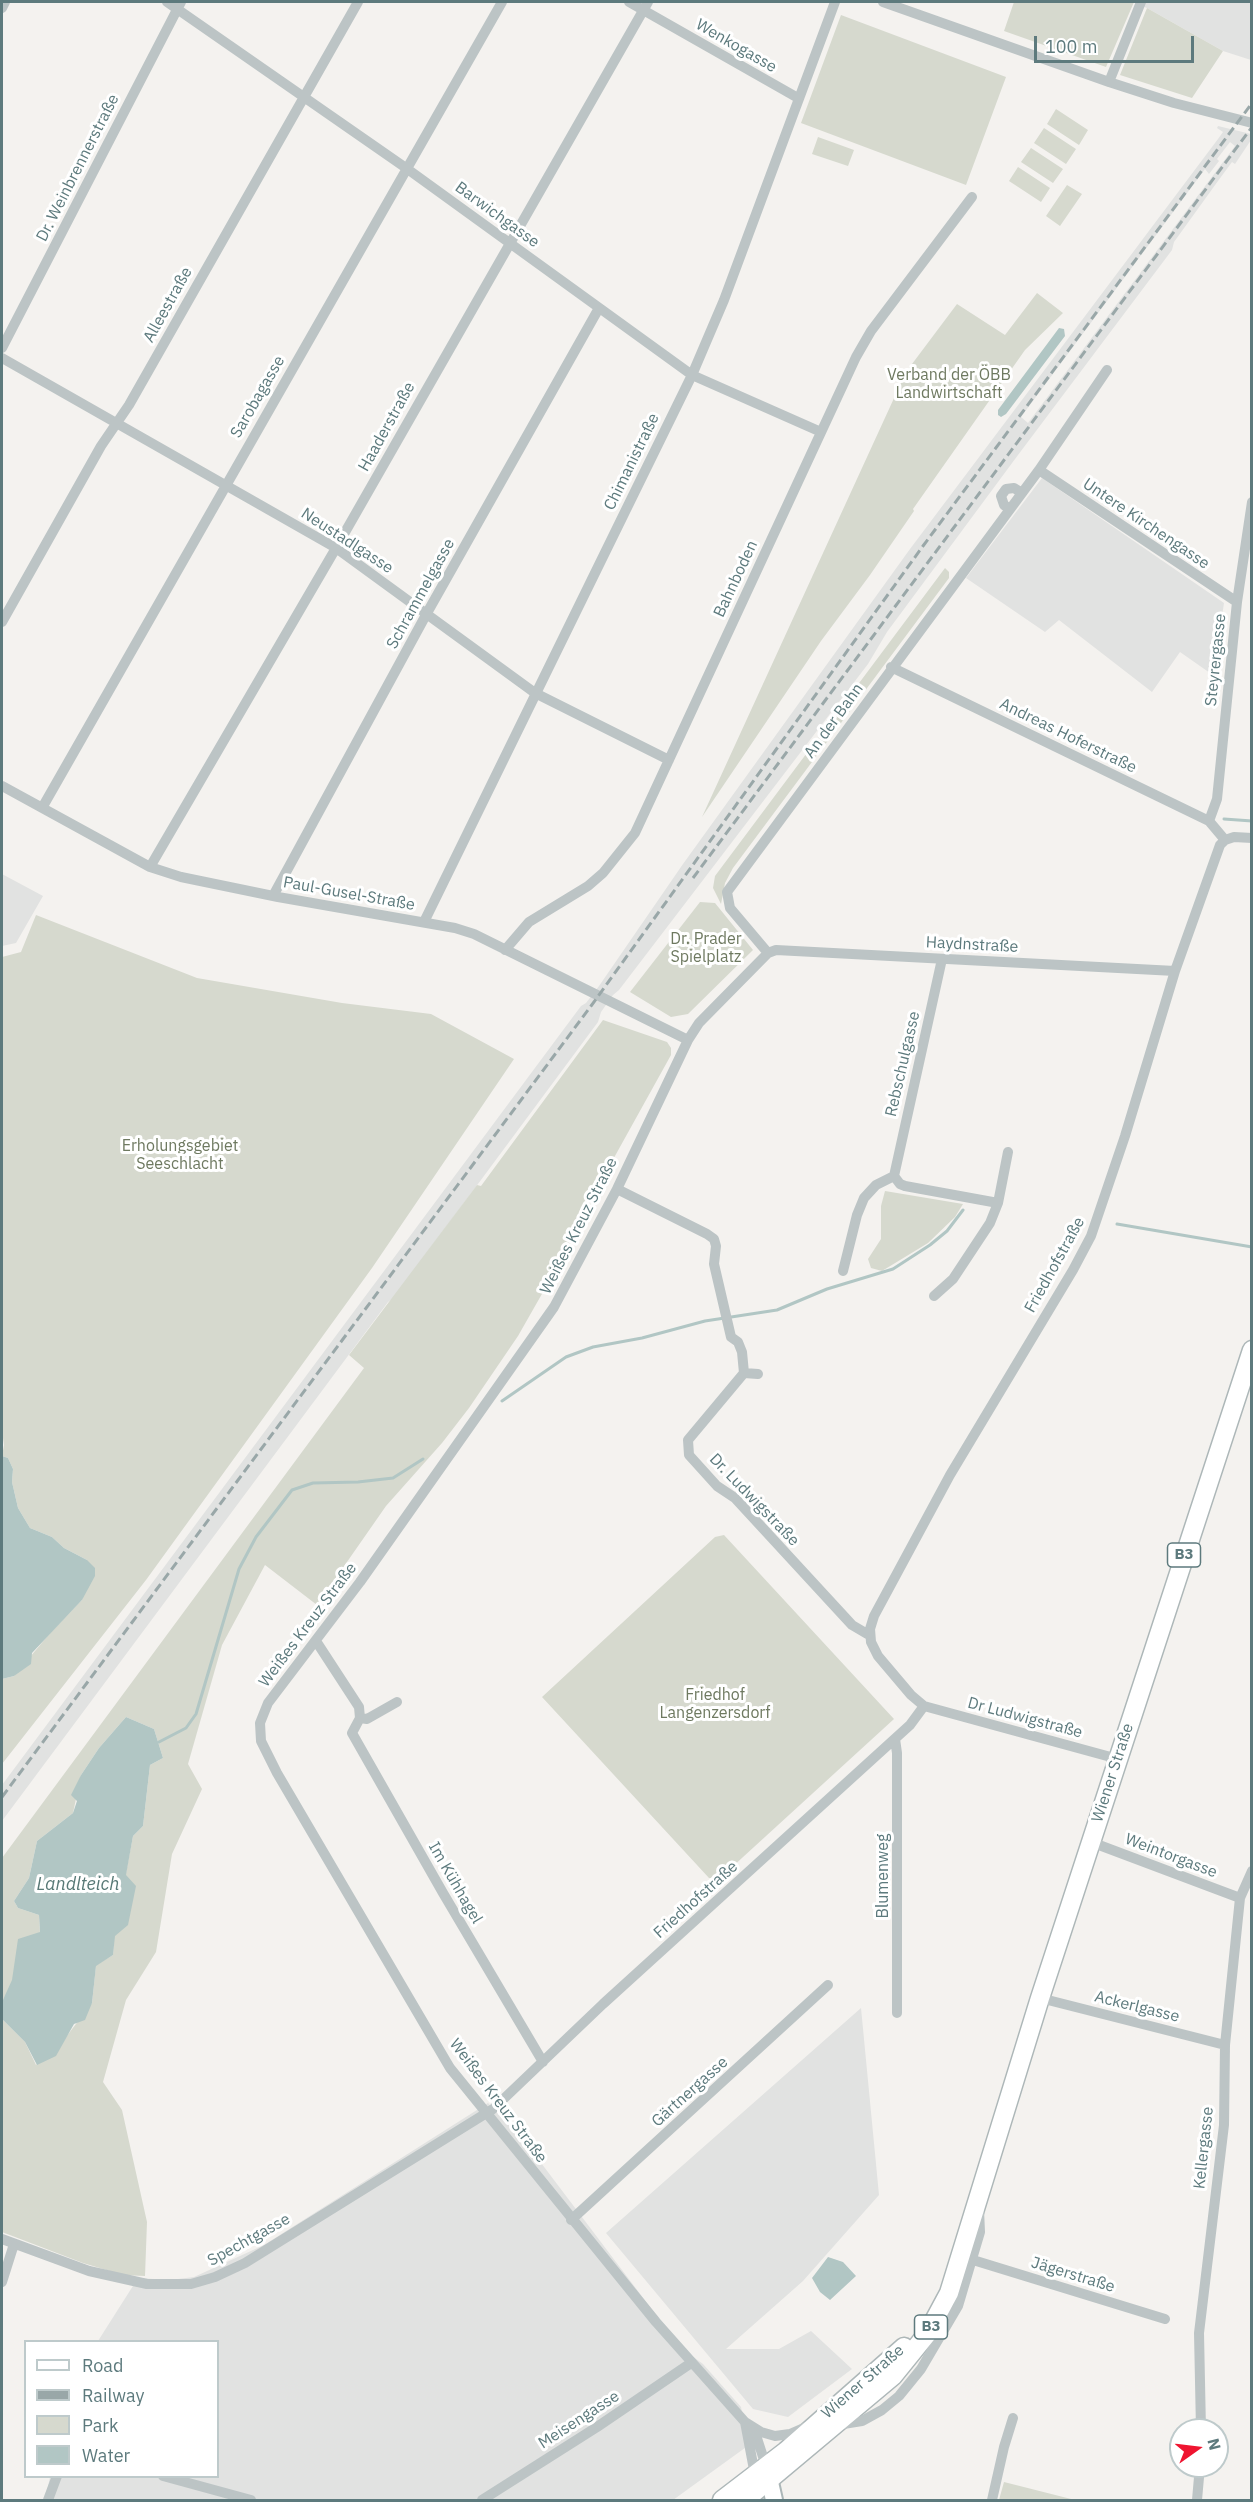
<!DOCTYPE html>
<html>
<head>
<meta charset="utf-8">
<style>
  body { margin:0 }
  #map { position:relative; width:1253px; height:2502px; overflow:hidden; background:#f4f2ef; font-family:"IBM Plex Sans",sans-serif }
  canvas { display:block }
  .frame { position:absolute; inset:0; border:3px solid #5d7a7d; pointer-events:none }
  .legend { position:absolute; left:24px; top:2340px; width:195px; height:138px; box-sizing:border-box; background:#fff; border:2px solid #becacb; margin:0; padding:8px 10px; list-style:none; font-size:18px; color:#5d7a7d }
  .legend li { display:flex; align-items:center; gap:12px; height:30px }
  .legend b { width:30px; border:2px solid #becacb }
  .north { position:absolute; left:1169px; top:2418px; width:60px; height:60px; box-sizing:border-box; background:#fff; border:2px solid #becacb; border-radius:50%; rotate:76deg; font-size:16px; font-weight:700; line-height:24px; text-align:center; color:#5d7a7d }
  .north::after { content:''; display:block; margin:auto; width:21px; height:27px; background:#ef1430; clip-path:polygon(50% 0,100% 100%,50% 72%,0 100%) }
  .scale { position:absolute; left:1034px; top:36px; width:160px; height:27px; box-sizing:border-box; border:3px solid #5d7a7d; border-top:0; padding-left:8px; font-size:18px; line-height:21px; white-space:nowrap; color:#5d7a7d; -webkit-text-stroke:4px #fff; paint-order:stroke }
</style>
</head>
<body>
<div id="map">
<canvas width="1253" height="2502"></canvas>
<div class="frame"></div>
<ul class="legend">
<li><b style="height:8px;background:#fff"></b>Road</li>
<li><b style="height:8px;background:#99a7a8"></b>Railway</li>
<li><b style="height:16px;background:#d6d9ce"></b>Park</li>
<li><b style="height:16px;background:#b1c6c4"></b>Water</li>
</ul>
<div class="north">N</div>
<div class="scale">100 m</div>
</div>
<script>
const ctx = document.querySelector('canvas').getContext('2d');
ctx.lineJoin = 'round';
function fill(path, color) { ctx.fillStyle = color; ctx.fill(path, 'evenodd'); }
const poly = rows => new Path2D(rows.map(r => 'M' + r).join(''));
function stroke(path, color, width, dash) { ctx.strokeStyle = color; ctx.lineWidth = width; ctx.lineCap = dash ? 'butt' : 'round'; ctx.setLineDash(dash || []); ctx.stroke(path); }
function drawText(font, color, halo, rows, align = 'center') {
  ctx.font = font + ' "IBM Plex Sans",sans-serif'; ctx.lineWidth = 6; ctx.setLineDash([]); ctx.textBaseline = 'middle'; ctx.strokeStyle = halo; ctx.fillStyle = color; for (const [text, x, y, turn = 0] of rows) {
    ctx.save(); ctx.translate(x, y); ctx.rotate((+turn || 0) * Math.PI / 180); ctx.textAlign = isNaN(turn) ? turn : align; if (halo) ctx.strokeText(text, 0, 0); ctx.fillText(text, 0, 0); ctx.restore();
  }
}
fill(poly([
  [1141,2,1251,2,1251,60,1223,51,1147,8,1139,5],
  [1218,126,1251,134,1251,140,1235,164,1232,162,1218,181,1174,242,1172,250,1018,455,887,632,868,664,619,990,613,995,601,1012,598,1022,435,1242,395,1297,388,1302,2,1821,2,1785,581,1006,586,1003,599,986,683,864,910,549,1218,139,1223,132,1217,128],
  [1230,142,1235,146,1028,423,1021,417,1205,169,1209,174,1219,161,1217,159],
  [1042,478,1224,603,1214,669,1210,673,1180,652,1152,692,1059,620,1045,632,966,578],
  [2,874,43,896,16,943,2,946],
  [861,2008,879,2195,803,2281,726,2349,779,2349,811,2331,852,2369,788,2417,753,2409,606,2233],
  [488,2103,526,2143,681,2348,703,2364,741,2407,749,2445,673,2500,45,2500,50,2477,218,2476,218,2342,98,2341,138,2278,170,2280,194,2277,264,2245]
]), '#e1e2e1');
fill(poly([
  [1014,2,1134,2,1106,67,1004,31],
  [1147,8,1223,51,1192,98,1120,75],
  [841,15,1006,77,966,185,801,123],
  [1056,109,1088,130,1079,145,1047,124],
  [1044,128,1076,149,1066,164,1034,143],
  [818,137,854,150,848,166,812,154],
  [1031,148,1063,169,1053,183,1021,162],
  [1018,167,1050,188,1041,202,1009,181],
  [1067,185,1082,194,1060,226,1046,216],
  [1037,293,1063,313,1025,350,913,509,914,511,870,575,821,641,702,817,906,372,957,304,1005,335],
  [945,568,949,572,949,578,733,868,725,883,721,904,713,888,715,876],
  [700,902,715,903,753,950,688,1014,671,1017,630,992],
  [36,915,197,978,342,1003,431,1014,514,1059,372,1268,146,1580,2,1764,2,1679,14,1676,51,1632,82,1600,87,1560,64,1548,52,1537,30,1528,18,1508,12,1482,13,1469,8,1458,2,1456,4,1445,2,1431,2,957,21,952],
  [603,1020,667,1042,671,1048,671,1055,595,1192,559,1264,518,1336,469,1408,442,1443,386,1506,317,1605,265,1565,222,1645,188,1764,202,1789,172,1854,156,1952,126,2000,103,2082,122,2110,147,2222,145,2276,123,2275,83,2263,2,2232,2,1858,364,1368,349,1355,477,1185,481,1186],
  [126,1717,154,1729,163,1758,150,1765,143,1826,133,1836,114,1936,113,1955,96,1965,92,2003,66,2037,36,2065,25,2042,2,2019,2,2002,40,1933,39,1915,18,1908,14,1901,29,1878,37,1841,73,1813,81,1775,99,1748],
  [885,1191,963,1204,955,1217,928,1243,882,1271,871,1268,868,1259,881,1239,881,1206],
  [724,1535,894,1719,719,1879,709,1878,542,1697,715,1537],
  [1004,2482,1075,2500,999,2500]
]), '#d6d9ce');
fill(poly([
  [1059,328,1064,329,1065,336,1006,414,1001,417,998,415,998,410],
  [2,1456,8,1458,13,1469,12,1482,18,1508,30,1528,52,1537,64,1548,87,1560,95,1568,95,1576,82,1600,32,1653,31,1664,14,1676,2,1679],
  [126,1717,154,1729,163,1758,150,1765,143,1826,133,1836,126,1875,136,1886,128,1925,115,1936,113,1955,96,1966,92,2003,85,2020,74,2024,56,2056,37,2065,25,2042,2,2019,2,2002,12,1980,18,1939,40,1932,39,1915,18,1908,14,1901,29,1878,37,1841,73,1813,77,1801,71,1795,81,1775,99,1748],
  [828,2257,843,2262,856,2276,830,2300,820,2292,812,2278]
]), '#b1c6c4');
stroke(poly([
  [1224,819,1252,821],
  [1117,1224,1252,1247],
  [502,1401,566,1357,593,1347,642,1338,705,1321,777,1310,827,1289,893,1269,930,1245,947,1231,963,1210],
  [159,1742,186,1728,196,1714,239,1569,256,1537,292,1490,313,1483,358,1482,393,1478,423,1459]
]), '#b1c6c4', 3);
const secondary = poly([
  [767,2469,774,2500]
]);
const primary = poly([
  [722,2500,786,2451,904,2347],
  [745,2500,893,2376,927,2334,949,2293,1040,1998,1252,1350]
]);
stroke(secondary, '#acb7b8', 20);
stroke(primary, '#adb7b8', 21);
stroke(poly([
  [167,2,406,168,692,375,821,432],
  [629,2,798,98],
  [883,2,1109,82,1174,103,1252,123],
  [2,8,5,2],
  [1109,82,1141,2],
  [2,348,181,2],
  [2,358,336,548,535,693,669,760],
  [1039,470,1237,602],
  [1010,509,1004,505,1001,496,1006,489,1014,488,1022,493],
  [2,622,101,446,129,405,358,2],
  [891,667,1209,821,1225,840],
  [2,786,150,867,181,877,278,897,455,928,474,934,688,1040],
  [42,808,502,2],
  [1209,821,1217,799,1237,602,1252,502],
  [150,867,336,548,648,2],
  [273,896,427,613,599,308],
  [424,922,692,375,724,300,835,2],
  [505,950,529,922,588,886,603,873,635,833,856,357,871,331,972,197],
  [768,953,730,908,727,892,1039,470,1107,370],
  [942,959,894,1176,900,1184,905,1186,998,1203],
  [617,1189,707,1234,714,1239,716,1246,714,1264,731,1337,738,1342,742,1352,744,1373,688,1440,689,1455,717,1486,735,1498,852,1625,869,1635],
  [843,1271,857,1215,864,1198,876,1185,894,1176],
  [934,1296,953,1279,990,1223,998,1203,1008,1152],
  [744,1373,758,1374],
  [316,1641,359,1707,360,1718,352,1733,443,1893,543,2062],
  [360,1718,367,1719,397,1702],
  [895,1739,897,1753,897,2013],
  [1118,1759,924,1706,911,1695,878,1656,871,1642,870,1629,874,1616,950,1475,1073,1270,1091,1236,1125,1136,1175,971,1220,845,1225,840,1234,837,1252,838],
  [1091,1842,1240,1898],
  [1040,1998,1225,2045],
  [571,2220,828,1985],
  [2,2239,89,2271,147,2284,191,2284,215,2277,245,2263,493,2109,603,2004,910,1725,924,1706],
  [973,2260,1165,2319],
  [2,2282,14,2244],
  [745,2422,755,2475],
  [837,2425,862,2421,882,2410,899,2396,921,2369,958,2306,980,2232,979,2210],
  [806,2427,790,2434,775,2436,761,2432,745,2422,656,2322,450,2068,277,1773,261,1741,260,1723,268,1703,360,1582,554,1307,617,1189,688,1040,699,1023,768,953,776,950,1175,971],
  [754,2429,766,2466],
  [1201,2430,1199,2333,1224,2125,1225,2045,1240,1898,1252,1871],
  [163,2476,251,2500],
  [48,2500,57,2476],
  [482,2500,597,2427,691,2363],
  [992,2500,1004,2447,1013,2418],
  [1197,2500,1200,2466]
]), '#bcc4c5', 10);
stroke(secondary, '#fff', 16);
stroke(primary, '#fff', 18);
stroke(poly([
  [693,878,1252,127],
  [2,1797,591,1006,923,546,1252,103]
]), '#99a7a8', 3, [9, 4.5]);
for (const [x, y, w] of [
  [1184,1555,33],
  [931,2327,33]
]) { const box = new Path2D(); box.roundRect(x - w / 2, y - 12, w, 24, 4.5); ctx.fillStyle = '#fff'; ctx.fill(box); stroke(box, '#5d7a7d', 1.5); }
drawText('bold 15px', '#5d7a7d', null, [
  ["B3",1184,1555],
  ["B3",931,2327]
]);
drawText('16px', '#5d7a7d', '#fff', [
  ["Wenkogasse",736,46,30],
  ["Dr. Weinbrennerstraße",78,168,-63],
  ["Barwichgasse",497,215,36],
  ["Alleestraße",168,305,-61],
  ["Sarobagasse",258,397,-60],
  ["Haaderstraße",387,427,-61],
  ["Chimanistraße",632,462,-64],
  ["Untere Kirchengasse",1146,524,34],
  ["Neustadlgasse",347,541,33],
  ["Bahnboden",736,579,-65],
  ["Schrammelgasse",421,594,-61],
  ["Steyrergasse",1216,660,-84],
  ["An der Bahn",834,721,-54],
  ["Andreas Hoferstraße",1068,736,26],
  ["Paul-Gusel-Straße",349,894,10],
  ["Haydnstraße",972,945,3],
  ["Rebschulgasse",903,1064,-77],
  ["Weißes Kreuz Straße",579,1226,-63],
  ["Friedhofstraße",1055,1265,-61],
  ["Dr. Ludwigstraße",754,1500,46],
  ["Weißes Kreuz Straße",308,1625,-53],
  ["Dr Ludwigstraße",1025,1718,15],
  ["Wiener Straße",1113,1773,-72],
  ["Weintorgasse",1171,1856,21],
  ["Blumenweg",883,1876,-90],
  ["Im Kühhagel",455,1883,60],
  ["Friedhofstraße",696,1900,-42],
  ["Ackerlgasse",1137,2007,14],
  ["Gärtnergasse",690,2092,-42],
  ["Weißes Kreuz Straße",498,2101,53],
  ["Kellergasse",1204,2148,-84],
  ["Spechtgasse",249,2240,-29],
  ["Jägerstraße",1073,2275,17],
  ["Wiener Straße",863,2382,-41],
  ["Meisengasse",579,2420,-33]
]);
drawText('16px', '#6e7960', '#fff', [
  ["Verband der ÖBB",949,375],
  ["Landwirtschaft",949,393],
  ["Dr. Prader",706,939],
  ["Spielplatz",706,957],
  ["Erholungsgebiet",180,1146],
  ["Seeschlacht",180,1164],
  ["Friedhof",715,1695],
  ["Langenzersdorf",715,1713]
]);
drawText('italic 18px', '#587976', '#fff', [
  ["Landlteich",78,1885]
]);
</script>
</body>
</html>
